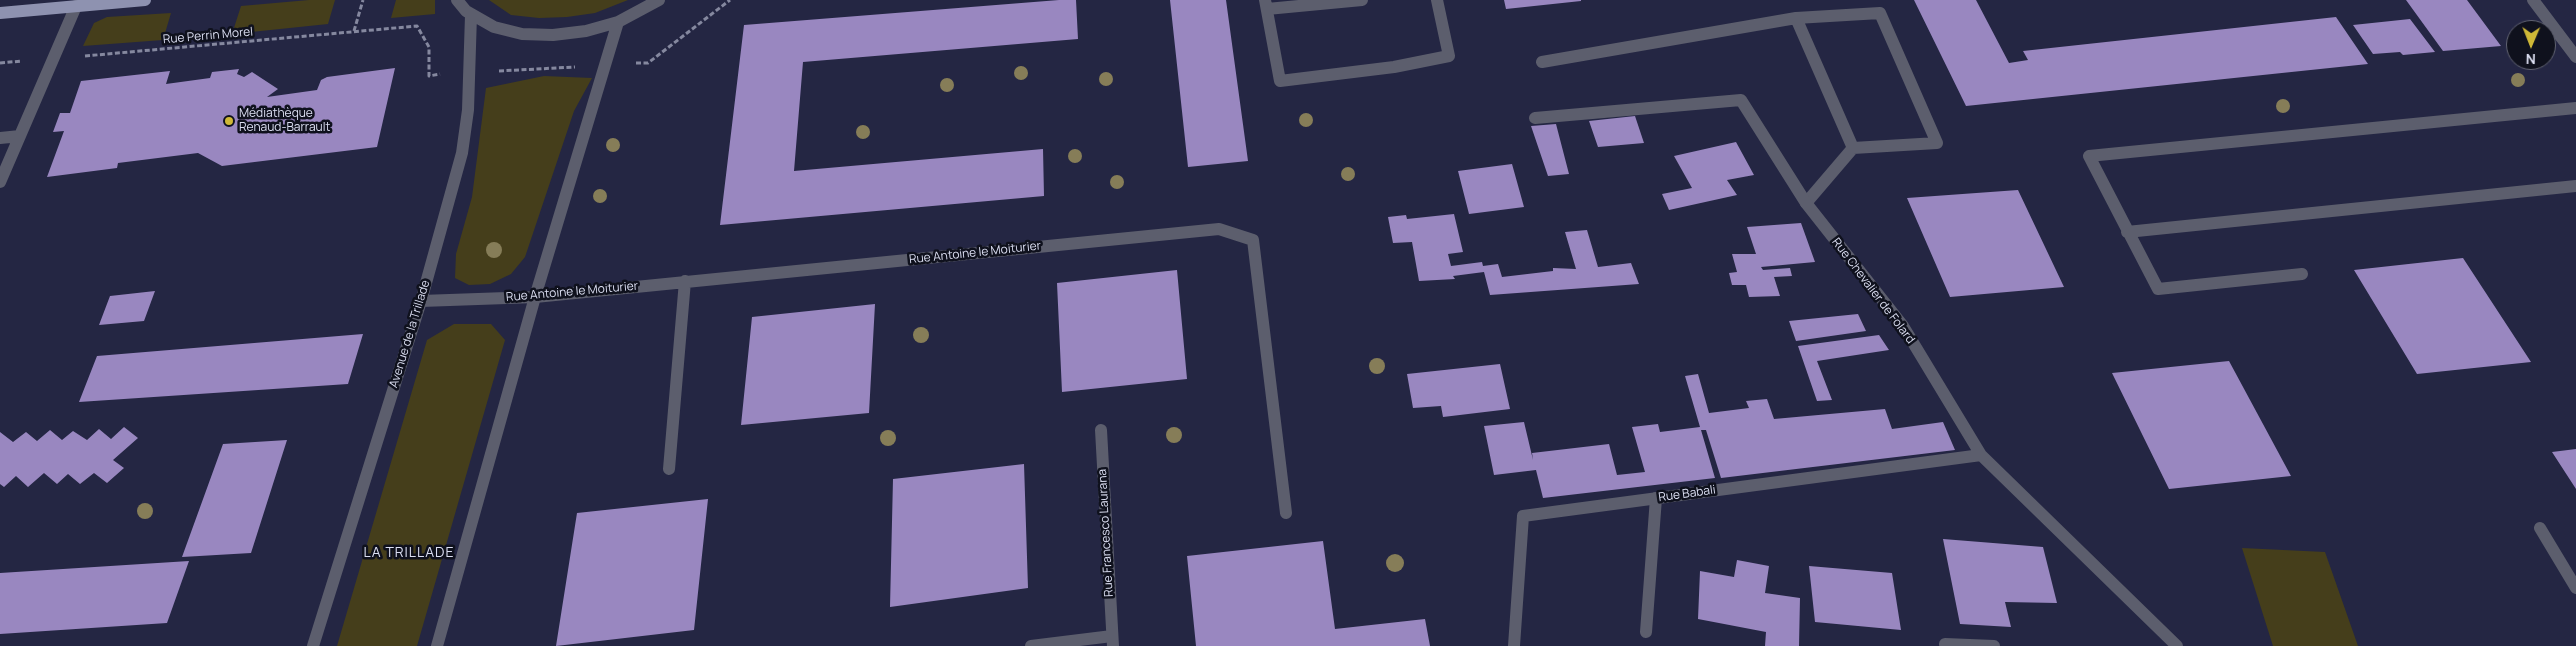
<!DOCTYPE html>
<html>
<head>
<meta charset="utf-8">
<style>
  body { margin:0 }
  #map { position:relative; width:2576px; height:646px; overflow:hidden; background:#242643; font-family:Manrope,sans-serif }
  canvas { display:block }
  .north { position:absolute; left:2506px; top:20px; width:50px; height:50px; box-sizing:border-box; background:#0f111d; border:1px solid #616372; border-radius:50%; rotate:181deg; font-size:14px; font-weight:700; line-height:20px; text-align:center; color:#dcdff2 }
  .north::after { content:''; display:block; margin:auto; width:18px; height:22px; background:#cfb837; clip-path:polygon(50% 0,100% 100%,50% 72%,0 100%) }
</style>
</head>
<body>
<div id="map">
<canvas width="2576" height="646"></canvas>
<div class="north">N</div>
</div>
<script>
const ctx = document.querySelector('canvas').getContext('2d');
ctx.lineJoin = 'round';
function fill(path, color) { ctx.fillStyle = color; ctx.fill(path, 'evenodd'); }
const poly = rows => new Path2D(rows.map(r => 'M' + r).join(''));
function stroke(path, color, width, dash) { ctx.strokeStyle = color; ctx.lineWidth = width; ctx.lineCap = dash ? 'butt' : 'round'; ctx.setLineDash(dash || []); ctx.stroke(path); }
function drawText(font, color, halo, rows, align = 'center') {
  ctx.font = font + ' Manrope,sans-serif'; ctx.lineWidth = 5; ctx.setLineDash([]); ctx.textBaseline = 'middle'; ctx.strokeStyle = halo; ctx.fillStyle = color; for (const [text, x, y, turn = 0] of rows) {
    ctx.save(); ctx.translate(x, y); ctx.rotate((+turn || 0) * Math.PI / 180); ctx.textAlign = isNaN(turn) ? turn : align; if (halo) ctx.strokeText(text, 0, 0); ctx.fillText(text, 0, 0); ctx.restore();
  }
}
fill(poly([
  [309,0,335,0,328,24,232,34,241,6],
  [396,0,435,0,435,14,391,18],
  [489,0,628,0,595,13,567,17,539,18,511,15],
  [171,13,163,40,83,46,94,23,107,17],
  [544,76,592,78,574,111,525,257,511,274,490,284,469,285,455,278,456,254,472,197,486,88],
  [454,324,491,324,505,340,417,646,337,646,427,340],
  [2242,548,2325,552,2358,646,2273,646]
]), '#453e1b');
fill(poly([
  [1059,0,1076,0,1078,39,803,62,794,171,1043,149,1044,196,720,225,744,25],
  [1170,0,1226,0,1248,161,1188,167],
  [1504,0,1581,0,1581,1,1506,9],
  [1914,0,1976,0,2009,63,2028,60,2023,51,2336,17,2368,64,1966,106],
  [2406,0,2467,0,2501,46,2443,51],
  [2410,19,2435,52,2403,55,2400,52,2373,54,2353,25],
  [395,68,377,147,222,166,198,153,118,163,117,168,47,177,64,131,53,132,60,113,70,113,81,81,170,71,166,84,210,78,212,72,239,69,237,74,244,77,252,72,278,89,267,97,317,90,321,80,327,77],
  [1635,116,1644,143,1598,147,1589,121],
  [1556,124,1569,174,1548,176,1531,126],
  [1736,142,1754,175,1727,180,1737,195,1669,210,1662,194,1692,188,1674,156],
  [1512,164,1524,207,1469,214,1458,171],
  [2018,190,2064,287,1950,297,1907,198],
  [1454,214,1463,252,1448,254,1451,266,1482,262,1483,266,1498,264,1502,277,1553,271,1553,268,1576,269,1565,232,1587,230,1598,267,1631,263,1639,284,1490,295,1484,272,1453,276,1455,279,1419,281,1412,242,1393,243,1388,217,1406,215,1407,219],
  [1801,223,1815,262,1761,267,1763,270,1790,268,1792,276,1774,277,1780,296,1749,297,1746,285,1732,285,1729,273,1737,272,1732,254,1756,254,1747,227],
  [2463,258,2531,362,2417,374,2354,270],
  [1177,270,1187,379,1062,392,1057,283],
  [155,291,144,321,99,325,110,296],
  [875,304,869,413,741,425,752,317],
  [1858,314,1866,331,1796,341,1789,321],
  [363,334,348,384,79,402,97,356],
  [1879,335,1889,350,1817,361,1832,400,1817,401,1798,346],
  [2229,361,2291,476,2169,489,2112,373],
  [1500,364,1510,409,1443,417,1441,406,1413,408,1407,374],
  [1698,374,1709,413,1749,408,1746,401,1767,399,1774,419,1885,409,1892,429,1943,422,1955,450,1721,478,1706,430,1701,430,1715,478,1543,498,1536,470,1494,475,1484,426,1524,422,1533,460,1532,453,1609,444,1617,475,1645,472,1632,427,1658,424,1660,432,1700,427,1685,376],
  [124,427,138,438,113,460,124,468,107,483,94,473,80,484,68,474,57,484,44,473,28,487,16,476,4,487,0,484,0,432,13,442,26,432,37,441,50,430,62,440,73,431,87,440,99,429,111,439],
  [287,440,251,553,182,557,223,444],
  [2576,449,2576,489,2552,452],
  [1024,464,1028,588,890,607,893,479],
  [708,499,694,630,556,646,577,513],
  [1943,539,2043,547,2057,603,2005,602,2011,627,1960,624],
  [1323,541,1335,629,1425,619,1430,646,1196,646,1187,556],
  [1737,560,1769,566,1765,593,1800,598,1799,646,1765,646,1766,632,1698,619,1700,571,1734,577],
  [189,561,167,623,0,634,0,573],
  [1809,566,1892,573,1901,630,1815,622]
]), '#9987c0');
stroke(poly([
  [354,31,363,0],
  [85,56,417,26,429,47,429,76,440,74],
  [0,63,22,61],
  [636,63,648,63,730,0],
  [499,71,575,67]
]), '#85889f', 3, [5, 2.5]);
stroke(poly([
  [1265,0,1280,81,1394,67,1449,56,1437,0],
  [1267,9,1362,0],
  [1796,18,1853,148],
  [1542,62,1796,18,1880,13,1937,143,1853,148,1806,203],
  [2127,232,2576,186],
  [2302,274,2158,289,2089,156,2576,108],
  [1646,632,1656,498],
  [1945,644,1994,646]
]), '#5c5e6d', 12);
stroke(poly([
  [2533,0,2576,57],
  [1535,118,1741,100,1806,203,1903,326,1981,455,2177,646],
  [0,138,20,136],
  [0,182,76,6],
  [421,301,535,297,1219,229,1253,240,1286,513],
  [1101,430,1113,646],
  [669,469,685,281],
  [2540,528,2576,588],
  [1031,646,1112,636],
  [1514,646,1523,516,1981,455]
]), '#5c5e6d', 12);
stroke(poly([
  [457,0,466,11,494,27,522,34,553,35,586,31,618,22,659,0],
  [313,646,421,301,462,153,468,110,471,15],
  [437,646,535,297,618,22]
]), '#5c5e6d', 12);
stroke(poly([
  [0,13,145,0]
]), '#8e92b0', 12);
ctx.fillStyle = '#867d58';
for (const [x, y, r] of [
  [1021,73,7],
  [1106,79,7],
  [2518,80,7],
  [947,85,7],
  [2283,106,7],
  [1306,120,7],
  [863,132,7],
  [613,145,7],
  [1075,156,7],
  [1348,174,7],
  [1117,182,7],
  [600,196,7],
  [494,250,8],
  [921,335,8],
  [1377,366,8],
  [1174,435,8],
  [888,438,8],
  [145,511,8],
  [1395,563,9]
]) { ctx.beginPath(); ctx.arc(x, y, r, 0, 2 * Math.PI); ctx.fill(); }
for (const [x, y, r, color] of [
  [229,121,5,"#cfb837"]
]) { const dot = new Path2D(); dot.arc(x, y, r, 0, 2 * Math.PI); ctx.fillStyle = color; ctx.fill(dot); stroke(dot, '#0f111d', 2); }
drawText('12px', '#dcdff2', '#0f111d', [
  ["Rue Perrin Morel",208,36,-5],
  ["Rue Antoine le Moiturier",975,253,-6],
  ["Rue Chevalier de Folard",1873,291,53],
  ["Rue Antoine le Moiturier",572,292,-5],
  ["Avenue de la Trillade",410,334,-73],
  ["Rue Babali",1687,494,-8],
  ["Rue Francesco Laurana",1106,533,-93]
]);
drawText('12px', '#dcdff2', '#0f111d', [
  ["Médiathèque",239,114],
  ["Renaud-Barrault",239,128]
], 'left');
ctx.letterSpacing = '1px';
drawText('14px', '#dcdff2', '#0f111d', [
  ["LA TRILLADE",409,553]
]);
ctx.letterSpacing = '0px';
</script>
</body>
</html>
